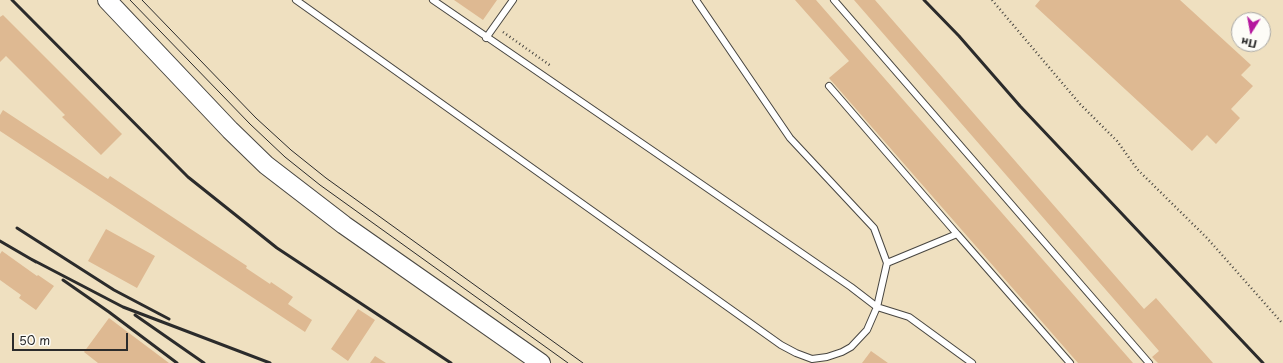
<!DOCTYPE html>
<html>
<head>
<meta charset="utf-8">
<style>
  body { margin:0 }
  #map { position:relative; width:1283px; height:363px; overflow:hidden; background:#efe0c0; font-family:"Playpen Sans",sans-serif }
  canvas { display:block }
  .north { position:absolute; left:1231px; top:12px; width:40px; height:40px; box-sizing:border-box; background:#fdfcf7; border:1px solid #a9a8a5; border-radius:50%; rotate:191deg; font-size:11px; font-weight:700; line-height:16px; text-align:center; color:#2b2b2b }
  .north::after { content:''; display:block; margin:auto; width:14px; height:18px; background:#b5179e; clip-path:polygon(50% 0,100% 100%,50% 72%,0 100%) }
  .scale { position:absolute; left:12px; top:333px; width:116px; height:18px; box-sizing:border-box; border:2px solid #2b2b2b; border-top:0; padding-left:5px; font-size:12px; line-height:14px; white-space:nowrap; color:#2b2b2b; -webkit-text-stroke:3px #fdfcf7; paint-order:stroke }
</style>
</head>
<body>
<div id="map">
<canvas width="1283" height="363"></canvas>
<div class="north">Пн</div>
<div class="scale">50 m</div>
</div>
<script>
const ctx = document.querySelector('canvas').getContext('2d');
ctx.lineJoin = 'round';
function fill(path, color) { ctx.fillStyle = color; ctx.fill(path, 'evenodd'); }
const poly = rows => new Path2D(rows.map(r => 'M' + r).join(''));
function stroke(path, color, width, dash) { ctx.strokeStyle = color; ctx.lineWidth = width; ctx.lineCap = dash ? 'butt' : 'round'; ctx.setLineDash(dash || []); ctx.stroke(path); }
fill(poly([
  [454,0,497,0,483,20],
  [795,0,816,0,1133,363,1078,363,829,78,849,61],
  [854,0,875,0,1144,309,1156,298,1213,363,1158,363,1152,357,1159,351],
  [1040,0,1180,0,1251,65,1241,75,1253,86,1231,109,1240,118,1216,144,1207,135,1192,151,1035,6],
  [3,15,122,134,101,155,62,117,65,115,6,56,0,62,0,17],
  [3,110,108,179,110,176,247,266,246,268,270,284,271,282,293,297,288,304,312,320,305,332,0,131,0,115],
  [106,229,155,256,137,288,88,261],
  [2,251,37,276,38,275,54,286,36,310,19,298,21,295,0,280,0,254],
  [358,309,375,320,348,361,331,349],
  [109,318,169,363,98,363,84,352],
  [871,351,888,363,862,363],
  [375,356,386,363,370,363]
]), '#deb992');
const service = poly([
  [296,0,781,345,796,353,812,359,827,357,842,352,851,347,867,330,877,307,887,263,874,228,790,138,696,0],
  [433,0,675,166,851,287,877,307,909,317,972,363],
  [834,0,1149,363],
  [486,38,513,0],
  [829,86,957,234],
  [887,263,957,234,1070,363]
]);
const secondary = poly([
  [107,0,230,130,266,165,344,225,541,363]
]);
stroke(service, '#484641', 8);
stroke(secondary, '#484641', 20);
stroke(poly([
  [992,0,1080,104,1117,141,1137,169,1207,238,1283,324],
  [503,32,551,66]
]), '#484641', 2.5, [1, 3]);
stroke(service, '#fff', 6);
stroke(secondary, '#fff', 18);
stroke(poly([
  [130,0,250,124,285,157,320,185,568,363],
  [142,0,256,118,291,150,326,178,583,363]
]), '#2b2b2b', 1);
stroke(poly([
  [12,0,188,177,277,248,451,363],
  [924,0,959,36,1020,106,1263,363],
  [17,228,114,290,169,319],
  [0,241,36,262],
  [31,259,123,307,270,363],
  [63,280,109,312,177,363],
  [135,315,204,363]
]), '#2b2b2b', 3);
</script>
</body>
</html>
